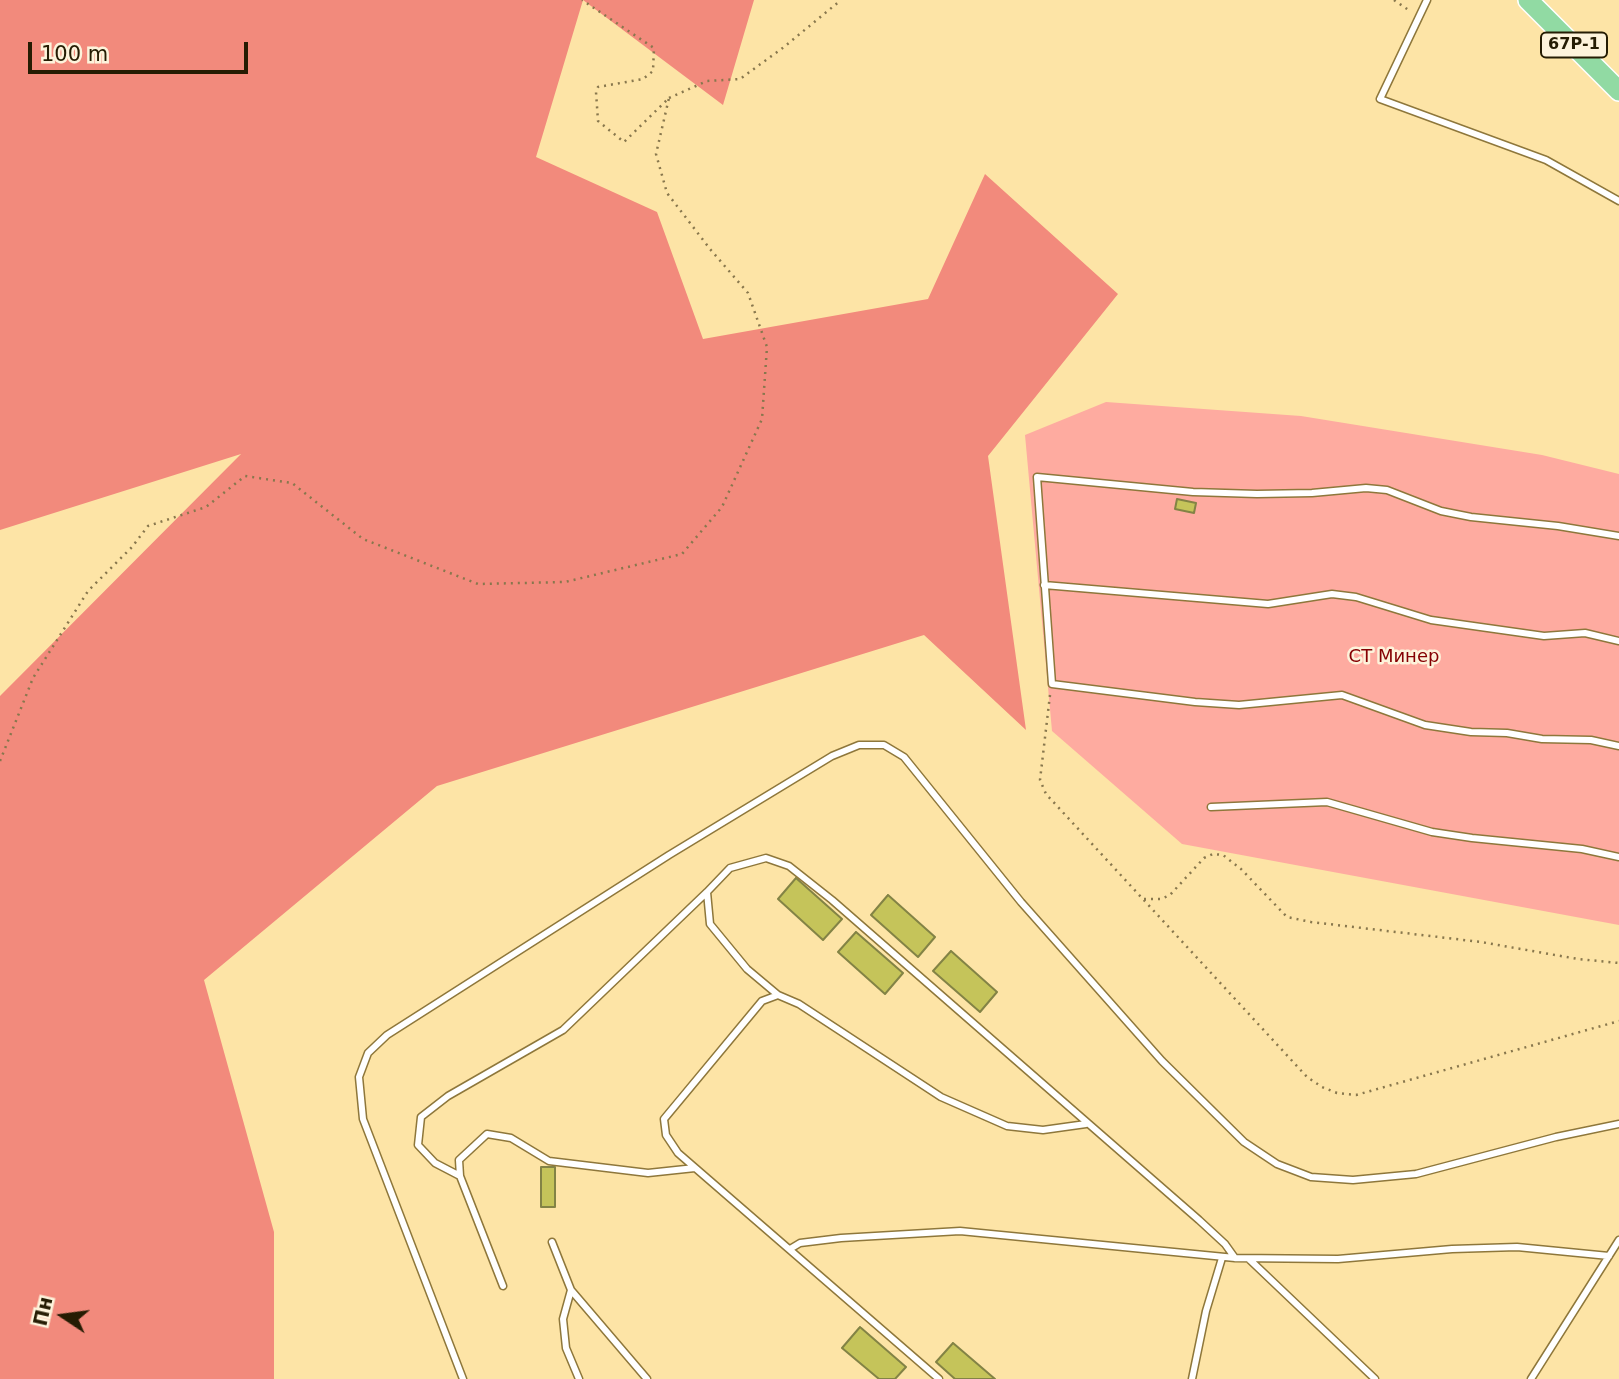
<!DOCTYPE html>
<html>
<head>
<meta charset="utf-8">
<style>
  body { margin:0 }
  #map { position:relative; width:1619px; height:1379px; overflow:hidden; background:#fde4a6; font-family:"DejaVu Sans",sans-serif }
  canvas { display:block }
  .north { position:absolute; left:28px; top:1281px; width:70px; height:70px; -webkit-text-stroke:5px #fdf3db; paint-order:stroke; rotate:283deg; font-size:19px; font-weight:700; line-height:28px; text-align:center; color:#251c03 }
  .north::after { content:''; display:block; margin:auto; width:24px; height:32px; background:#251c03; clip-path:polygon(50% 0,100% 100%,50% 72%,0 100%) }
  .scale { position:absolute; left:28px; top:42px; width:220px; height:32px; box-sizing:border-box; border:4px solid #251c03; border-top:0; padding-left:9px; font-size:21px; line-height:24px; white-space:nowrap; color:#251c03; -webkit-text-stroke:5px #fdf3db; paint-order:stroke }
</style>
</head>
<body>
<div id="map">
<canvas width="1619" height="1379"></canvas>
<div class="north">Пн</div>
<div class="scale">100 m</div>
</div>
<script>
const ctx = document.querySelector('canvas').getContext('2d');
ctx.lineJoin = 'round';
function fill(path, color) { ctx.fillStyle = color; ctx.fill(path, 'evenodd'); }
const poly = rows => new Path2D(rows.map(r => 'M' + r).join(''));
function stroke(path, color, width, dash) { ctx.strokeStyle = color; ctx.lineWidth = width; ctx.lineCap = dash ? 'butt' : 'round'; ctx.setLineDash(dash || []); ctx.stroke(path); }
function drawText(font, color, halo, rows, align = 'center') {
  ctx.font = font + ' "DejaVu Sans",sans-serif'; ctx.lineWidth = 5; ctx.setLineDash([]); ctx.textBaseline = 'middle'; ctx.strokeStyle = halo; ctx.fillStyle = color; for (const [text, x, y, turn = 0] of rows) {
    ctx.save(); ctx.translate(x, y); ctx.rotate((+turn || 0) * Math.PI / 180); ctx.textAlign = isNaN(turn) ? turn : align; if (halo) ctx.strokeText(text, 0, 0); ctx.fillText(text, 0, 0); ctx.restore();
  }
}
fill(poly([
  [1106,402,1301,416,1542,455,1619,474,1619,925,1182,844,1052,731,1025,435]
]), '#feaba0');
fill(poly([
  [0,0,583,0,536,157,657,212,703,339,928,299,985,174,1118,294,988,456,1026,730,924,635,437,786,204,980,274,1232,274,1379,0,1379,0,696,241,454,0,530],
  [583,0,754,0,723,105]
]), '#f28a7c');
const building = poly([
  [1177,499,1196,503,1194,513,1175,509,1177,499],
  [796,878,842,919,823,940,778,899,796,878],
  [888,895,935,937,918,957,871,915,888,895],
  [856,932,903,973,885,994,838,952,856,932],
  [951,951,997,992,980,1012,933,971,951,951],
  [541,1167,555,1167,555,1207,541,1207,541,1167],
  [860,1327,906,1367,895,1379,879,1379,842,1348,860,1327],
  [953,1343,995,1379,955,1379,936,1362,953,1343]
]);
fill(building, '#c5c45a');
stroke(building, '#838345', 2);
const service = poly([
  [1427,0,1380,99,1546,160,1619,201],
  [1619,536,1558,526,1471,517,1441,511,1387,490,1366,488,1312,493,1257,494,1193,492,1037,477,1052,684,1195,702,1239,705,1342,695,1425,725,1471,732,1507,733,1542,739,1591,740,1619,746],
  [1044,585,1268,604,1332,594,1356,597,1431,620,1544,636,1585,633,1619,641],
  [1211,807,1327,802,1432,832,1472,838,1582,849,1619,857],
  [778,995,747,969,710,924,707,892,730,868,766,858,789,866,832,900,1199,1220,1225,1244,1235,1258],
  [460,1176,435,1163,418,1145,421,1117,448,1096,563,1030,707,892],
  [552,1242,571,1290,563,1319,566,1348,579,1379],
  [790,1249,800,1243,841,1238,960,1231,1235,1258,1338,1259,1452,1249,1517,1247,1609,1256],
  [1249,1259,1375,1379],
  [503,1286,460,1176,459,1160,487,1134,511,1138,549,1161,648,1173,695,1168],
  [571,1290,647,1379],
  [463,1379,363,1119,359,1077,368,1053,387,1035,669,855,832,756,859,745,884,745,904,757,1021,902,1162,1061,1244,1142,1277,1164,1311,1177,1353,1180,1416,1174,1556,1137,1619,1124],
  [939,1379,678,1153,666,1135,664,1119,762,1001,778,995,799,1004,941,1097,1007,1126,1043,1130,1086,1124],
  [1192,1379,1206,1311,1222,1258],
  [1531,1379,1619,1240]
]);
const primary = poly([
  [1528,0,1619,91]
]);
stroke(service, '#8e773b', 9);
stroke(primary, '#fff', 22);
stroke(poly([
  [1394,0,1410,11],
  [669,98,707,81,740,79,784,47,841,0],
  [1050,695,1040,780,1046,794,1307,1077,1322,1087,1337,1093,1356,1095,1619,1021],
  [0,761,33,678,88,591,132,547,148,526,206,507,245,476,292,483,363,539,478,584,565,582,682,554,722,507,762,419,767,347,748,293,710,249,667,193,656,154,669,98,624,142,598,121,596,92,598,87,643,79,653,71,654,48,582,0],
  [1144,899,1161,899,1170,895,1204,858,1213,854,1223,855,1241,869,1287,917,1311,922,1481,942,1578,959,1619,963]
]), '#88774d', 2.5, [2, 5]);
stroke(service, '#fff', 6);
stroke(primary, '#91daa3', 19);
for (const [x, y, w] of [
  [1574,45,66]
]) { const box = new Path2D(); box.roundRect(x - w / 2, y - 12.5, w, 25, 5); ctx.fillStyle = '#fdf3db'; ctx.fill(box); stroke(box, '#251c03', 2); }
drawText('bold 16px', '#251c03', null, [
  ["67Р-1",1574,45]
]);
drawText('18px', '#850003', '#fdf3db', [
  ["СТ Минер",1394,657]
]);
</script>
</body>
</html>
